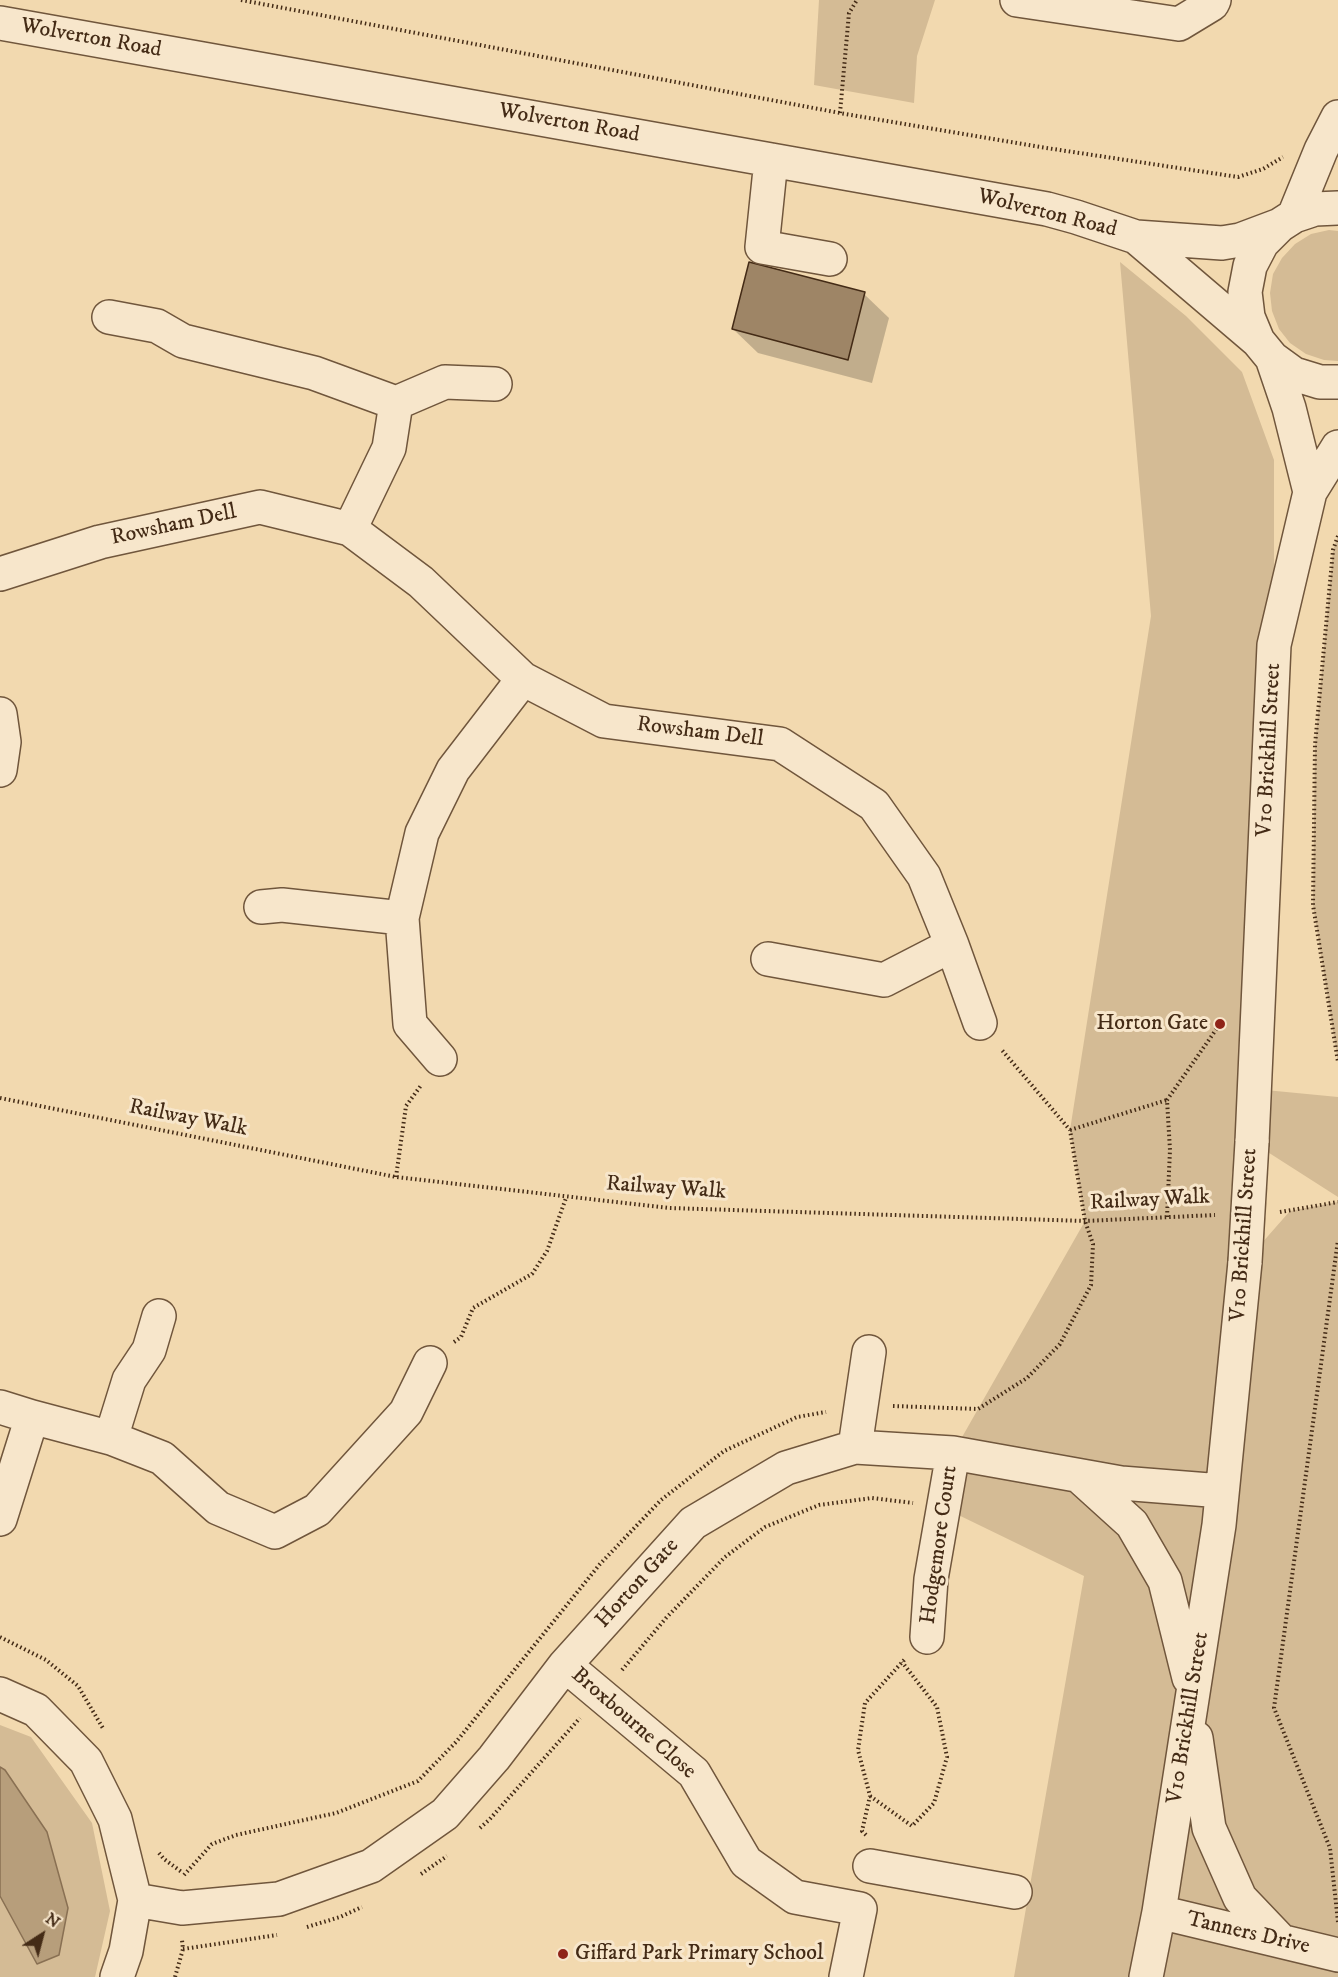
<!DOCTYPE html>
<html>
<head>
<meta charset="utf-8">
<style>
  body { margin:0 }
  #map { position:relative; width:1338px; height:1977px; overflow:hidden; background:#f2d9af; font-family:"IM FELL DW Pica",serif }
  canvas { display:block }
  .north { position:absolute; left:12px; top:1905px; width:60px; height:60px; -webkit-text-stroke:4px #f7e6cb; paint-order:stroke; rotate:36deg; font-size:16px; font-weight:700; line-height:24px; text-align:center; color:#442b16 }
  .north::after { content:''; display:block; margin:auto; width:21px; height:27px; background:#442b16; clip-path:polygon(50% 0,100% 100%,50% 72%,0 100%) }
</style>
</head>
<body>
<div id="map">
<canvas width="1338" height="1977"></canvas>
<div class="north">N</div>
</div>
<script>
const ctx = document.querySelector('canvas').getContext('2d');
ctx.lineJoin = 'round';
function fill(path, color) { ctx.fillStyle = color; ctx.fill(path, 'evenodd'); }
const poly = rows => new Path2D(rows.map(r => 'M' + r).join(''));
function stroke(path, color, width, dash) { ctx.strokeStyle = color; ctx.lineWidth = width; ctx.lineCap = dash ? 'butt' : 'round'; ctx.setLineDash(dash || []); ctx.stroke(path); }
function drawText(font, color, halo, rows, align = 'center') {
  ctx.font = font + ' "IM FELL DW Pica",serif'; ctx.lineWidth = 6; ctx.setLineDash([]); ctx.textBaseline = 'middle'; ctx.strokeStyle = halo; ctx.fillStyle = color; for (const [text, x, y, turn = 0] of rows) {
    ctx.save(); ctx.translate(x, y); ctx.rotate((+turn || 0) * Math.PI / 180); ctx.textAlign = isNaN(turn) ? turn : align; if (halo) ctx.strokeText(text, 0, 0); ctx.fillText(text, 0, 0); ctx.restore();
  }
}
fill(poly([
  [819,0,935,0,917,56,914,103,814,85],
  [1329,230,1338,231,1338,361,1324,360,1306,354,1290,343,1279,329,1272,311,1270,293,1273,274,1282,258,1295,244,1311,234],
  [1120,262,1186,316,1242,372,1274,460,1274,645,1255,1089,1338,1097,1338,1197,1252,1142,1246,1261,1290,1211,1338,1202,1338,1977,1014,1977,1084,1576,944,1508,953,1453,1085,1221,1070,1130,1151,616],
  [1338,536,1338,1062,1313,905,1315,745,1333,550],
  [0,1725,31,1737,92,1823,110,1911,95,1977,0,1977]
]), '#d4bb95');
const water = poly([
  [0,1767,5,1770,47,1832,68,1908,59,1955,37,1964,0,1896,0,1767]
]);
fill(water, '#b79e7b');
stroke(water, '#897053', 1.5);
fill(poly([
  [864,294,889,318,872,383,758,353,733,329]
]), '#0003');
const building = poly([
  [749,262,865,292,848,360,732,329,749,262]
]);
fill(building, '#9e8566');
stroke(building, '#442b16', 1.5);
const minor = poly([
  [1017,0,1179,24,1212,4,1214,0],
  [0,23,1047,209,1076,217,1136,237,1222,243,1240,240,1280,225],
  [771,160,762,247,830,259],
  [1338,208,1315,209,1294,216,1280,225,1262,243,1250,266,1245,292,1248,317,1258,341,1272,358,1294,374,1320,382,1338,382],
  [1294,216,1321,150,1338,117],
  [1136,237,1258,341],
  [109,317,157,326,183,341,314,373,396,403,445,382,495,384],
  [1272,358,1289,408,1310,492],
  [350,529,389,448,396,403],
  [0,574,100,542,260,507,350,529,421,582,523,679,604,721,780,744,874,805,924,876,952,945,884,980,768,959],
  [0,714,4,742,0,770],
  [261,907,282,905,402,918,410,1024,440,1059],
  [402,918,422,833,453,770,523,679],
  [952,945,980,1023],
  [1252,1142,1274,645,1310,492,1338,447],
  [0,1407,32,1417],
  [111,1438,129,1380,149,1350,159,1316],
  [855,1447,869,1352],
  [1079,1476,1132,1524,1165,1581,1189,1678],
  [0,1519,32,1417,111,1438,162,1458,218,1508,275,1532,317,1510,406,1412,430,1363],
  [927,1637,931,1579,953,1453],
  [565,1665,694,1773,746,1862,795,1897,860,1909,846,1977],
  [0,1694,36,1710,86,1761,115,1819,135,1900,126,1951,117,1977],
  [1196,1738,1209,1828,1240,1898,1281,1941],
  [870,1866,1015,1892],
  [135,1900,182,1908,279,1899,371,1866,445,1814,494,1758,565,1665,693,1523,786,1468,855,1447,953,1453,1121,1483,1222,1491],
  [1159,1912,1338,1955],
  [1146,1977,1159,1912,1219,1525,1245,1262]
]);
stroke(minor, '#70563c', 36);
stroke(poly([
  [241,0,840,113,1040,147,1238,177,1263,169,1283,157],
  [840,113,849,13,857,0],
  [1338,536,1333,550,1315,745,1313,905,1338,1062],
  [0,1098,396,1177,669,1208,1085,1221,1215,1215],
  [1070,1130,1167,1100],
  [396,1177,406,1106,422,1084],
  [1280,1212,1338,1202],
  [1167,1217,1170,1150,1167,1100,1220,1024],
  [454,1342,461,1337,473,1308,532,1274,547,1251,566,1198],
  [893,1406,978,1409,1027,1378,1060,1344,1091,1285,1093,1244,1085,1221,1070,1130,1001,1049],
  [0,1637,46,1660,78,1686,104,1730],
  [622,1670,666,1618,725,1557,765,1527,819,1505,872,1498,913,1503],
  [870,1796,912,1826,934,1803,947,1757,937,1707,902,1662],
  [480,1828,489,1820,580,1718],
  [866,1835,862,1831,870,1796,858,1750,865,1703,905,1659],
  [159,1853,164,1859,183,1873],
  [421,1874,447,1856],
  [184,1875,212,1844,236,1835,336,1813,418,1781,456,1742,600,1564,661,1500,724,1451,797,1417,826,1412],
  [1338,1922,1330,1848,1274,1708,1338,1240],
  [307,1927,340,1917,362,1907],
  [183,1949,277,1935],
  [175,1977,183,1949,182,1940]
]), '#442b16', 4, [1.5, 3]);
stroke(minor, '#f7e6cb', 33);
const minorBridge = poly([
  [1245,1262,1252,1142]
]);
stroke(minorBridge, '#70563c', 36, []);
stroke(minorBridge, '#f7e6cb', 33);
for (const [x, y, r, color] of [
  [1220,1024,6,"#8f2418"],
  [563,1954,6,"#8f2418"]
]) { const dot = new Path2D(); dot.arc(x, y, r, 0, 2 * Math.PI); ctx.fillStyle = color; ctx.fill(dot); stroke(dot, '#f7e6cb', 2); }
drawText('22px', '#442b16', '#f7e6cb', [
  ["Wolverton Road",91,39,10],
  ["Wolverton Road",569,124,10],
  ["Wolverton Road",1047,214,14],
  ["Rowsham Dell",174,526,-12],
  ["Rowsham Dell",700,733,7],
  ["V10 Brickhill Street",1270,750,-87],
  ["Railway Walk",188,1119,11],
  ["Railway Walk",666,1189,4],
  ["Railway Walk",1150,1201,-3],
  ["V10 Brickhill Street",1245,1235,-86],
  ["Hodgemore Court",940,1545,-82],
  ["Horton Gate",638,1584,-48],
  ["V10 Brickhill Street",1189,1718,-81],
  ["Broxbourne Close",633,1724,41],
  ["Tanners Drive",1248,1934,13]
]);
drawText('22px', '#442b16', '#f7e6cb', [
  ["Horton Gate",1208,1024],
  ["Giffard Park Primary School",575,1954,"left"]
], 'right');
</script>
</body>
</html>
